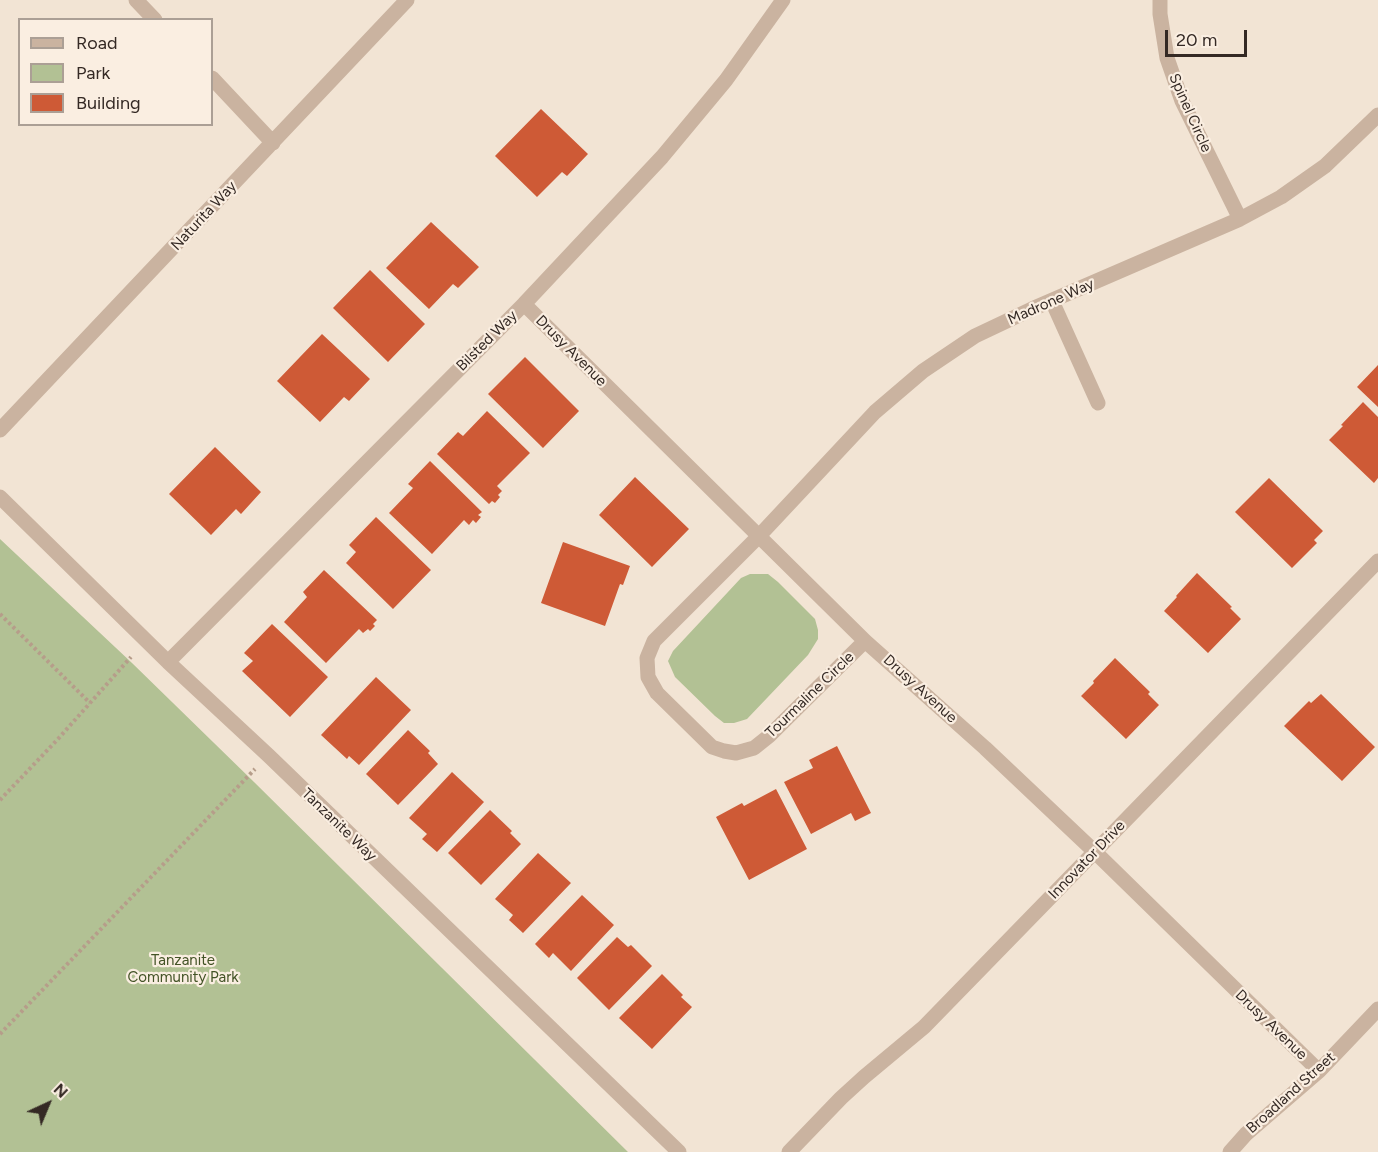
<!DOCTYPE html>
<html>
<head>
<meta charset="utf-8">
<style>
  body { margin:0 }
  #map { position:relative; width:1378px; height:1152px; overflow:hidden; background:#f2e4d4; font-family:Figtree,sans-serif }
  canvas { display:block }
  .legend { position:absolute; left:18px; top:18px; width:195px; height:108px; box-sizing:border-box; background:#faeee1; border:2px solid #ab9f95; margin:0; padding:8px 10px; list-style:none; font-size:18px; color:#342924 }
  .legend li { display:flex; align-items:center; gap:12px; height:30px }
  .legend b { width:30px; border:2px solid #ab9f95 }
  .north { position:absolute; left:18px; top:1074px; width:60px; height:60px; -webkit-text-stroke:4px #faeee1; paint-order:stroke; rotate:44deg; font-size:16px; font-weight:700; line-height:24px; text-align:center; color:#342924 }
  .north::after { content:''; display:block; margin:auto; width:21px; height:27px; background:#342924; clip-path:polygon(50% 0,100% 100%,50% 72%,0 100%) }
  .scale { position:absolute; left:1165px; top:30px; width:82px; height:27px; box-sizing:border-box; border:3px solid #342924; border-top:0; padding-left:8px; font-size:18px; line-height:21px; white-space:nowrap; color:#342924; -webkit-text-stroke:4px #faeee1; paint-order:stroke }
</style>
</head>
<body>
<div id="map">
<canvas width="1378" height="1152"></canvas>
<ul class="legend">
<li><b style="height:8px;background:#cab3a0"></b>Road</li>
<li><b style="height:16px;background:#b2c194"></b>Park</li>
<li><b style="height:16px;background:#ce5a36"></b>Building</li>
</ul>
<div class="north">N</div>
<div class="scale">20 m</div>
</div>
<script>
const ctx = document.querySelector('canvas').getContext('2d');
ctx.lineJoin = 'round';
function fill(path, color) { ctx.fillStyle = color; ctx.fill(path, 'evenodd'); }
const poly = rows => new Path2D(rows.map(r => 'M' + r).join(''));
function stroke(path, color, width, dash) { ctx.strokeStyle = color; ctx.lineWidth = width; ctx.lineCap = dash ? 'butt' : 'round'; ctx.setLineDash(dash || []); ctx.stroke(path); }
function drawText(font, color, halo, rows, align = 'center') {
  ctx.font = font + ' Figtree,sans-serif'; ctx.lineWidth = 4.5; ctx.setLineDash([]); ctx.textBaseline = 'middle'; ctx.strokeStyle = halo; ctx.fillStyle = color; for (const [text, x, y, turn = 0] of rows) {
    ctx.save(); ctx.translate(x, y); ctx.rotate((+turn || 0) * Math.PI / 180); ctx.textAlign = isNaN(turn) ? turn : align; if (halo) ctx.strokeText(text, 0, 0); ctx.fillText(text, 0, 0); ctx.restore();
  }
}
fill(poly([
  [0,539,132,663,254,782,628,1152,0,1152],
  [750,574,768,574,778,582,815,619,818,630,818,639,808,655,747,719,734,723,724,723,715,716,675,677,668,661,673,651,741,578]
]), '#b2c194');
fill(poly([
  [541,109,588,154,567,176,562,172,537,197,495,156],
  [431,222,479,267,458,288,453,284,429,309,386,268],
  [370,270,425,324,388,362,333,308],
  [322,334,370,379,349,401,344,397,320,422,277,381],
  [525,357,579,411,543,448,488,394],
  [1378,365,1378,407,1357,387],
  [1363,402,1378,417,1378,478,1374,483,1329,440,1343,426,1341,425],
  [487,411,530,453,497,486,502,491,498,495,500,497,495,503,492,501,489,504,437,454,458,432,463,436],
  [215,447,261,492,241,514,236,509,211,535,169,494],
  [430,461,482,512,478,515,481,517,476,523,473,520,469,525,464,520,432,554,389,513,413,488,408,484],
  [635,477,689,529,652,567,599,515],
  [1269,478,1323,531,1314,540,1317,543,1292,568,1235,512],
  [376,517,431,570,393,609,346,563,356,552,349,545],
  [563,542,630,566,623,585,620,584,605,626,541,603],
  [324,570,377,620,373,624,375,626,370,631,368,629,363,633,359,629,326,663,284,622,307,597,303,592],
  [1197,573,1232,607,1230,608,1241,619,1208,653,1164,611,1177,597,1176,596],
  [272,624,328,677,290,717,242,671,253,661,244,653],
  [1115,658,1150,692,1148,694,1159,705,1126,739,1081,696,1094,683,1093,681],
  [376,677,411,710,359,765,349,756,347,759,321,735],
  [1321,694,1375,747,1342,781,1284,726,1309,701,1311,703],
  [408,730,430,751,428,753,438,764,398,805,366,774],
  [837,746,871,813,855,821,851,813,811,834,784,782,813,768,809,760],
  [452,772,484,802,437,852,422,839,427,834,409,818],
  [776,789,807,849,749,880,716,817,742,803,744,806],
  [490,810,512,831,510,833,521,844,481,885,448,853],
  [538,853,571,883,523,933,509,920,513,915,495,899],
  [582,895,614,925,571,971,553,953,549,958,535,944],
  [617,937,628,947,631,945,652,966,609,1010,577,978],
  [662,974,683,995,681,997,692,1007,652,1049,619,1018]
]), '#ce5a36');
stroke(poly([
  [0,614,90,703],
  [0,800,58,739,131,657],
  [0,1034,255,769]
]), '#b69d8a', 4, [3, 3]);
stroke(poly([
  [136,0,155,20],
  [1160,0,1160,14,1167,58,1182,101,1240,219],
  [212,78,273,143],
  [1052,301,1098,403],
  [524,304,865,641,985,748,1095,852,1319,1071],
  [0,430,407,0],
  [0,497,168,662,269,756,679,1152],
  [865,641,769,736,754,748,736,753,724,751,712,747,657,693,648,677,647,658,654,641,759,536,875,412,923,371,975,336,1032,309,1240,219,1281,197,1325,166,1378,115],
  [168,662,524,304,662,157,726,80,783,0],
  [789,1152,841,1098,864,1077,924,1027,1378,561],
  [1230,1152,1246,1134,1319,1071,1378,1009]
]), '#cab3a0', 15);
drawText('15px', '#342924', '#faeee1', [
  ["Spinel Circle",1190,113,66],
  ["Naturita Way",204,216,-47],
  ["Madrone Way",1051,302,-24],
  ["Bilsted Way",487,341,-45],
  ["Drusy Avenue",571,351,45],
  ["Drusy Avenue",920,689,42],
  ["Tourmaline Circle",810,695,-44],
  ["Tanzanite Way",339,825,44],
  ["Innovator Drive",1087,860,-46],
  ["Drusy Avenue",1271,1025,44],
  ["Broadland Street",1291,1093,-42]
]);
drawText('15px', '#435326', '#faeee1', [
  ["Tanzanite",183,961],
  ["Community Park",183,978]
]);
</script>
</body>
</html>
